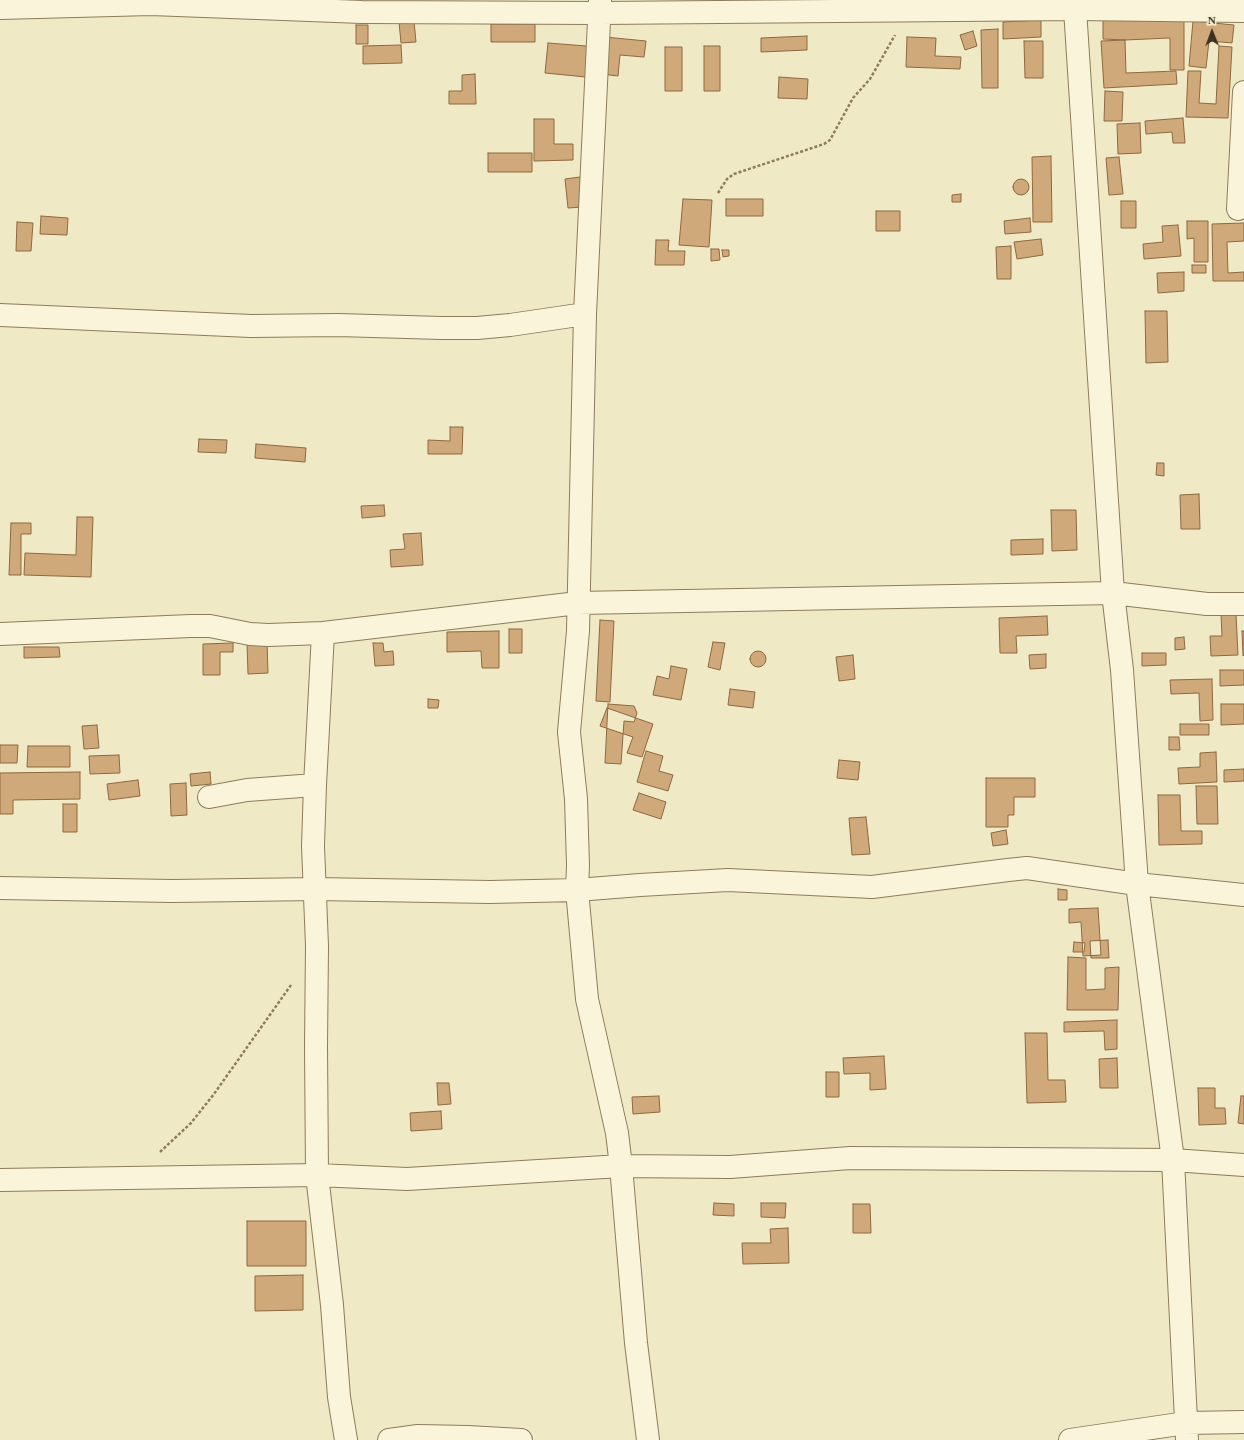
<!DOCTYPE html>
<html>
<head>
<meta charset="utf-8">
<style>
  body { margin:0 }
  #map { position:relative; width:1244px; height:1440px; overflow:hidden; background:#f0e9c6; font-family:"Times New Roman",serif }
  canvas { display:block }
  .north { position:absolute; left:1192px; top:12px; width:40px; height:40px; -webkit-text-stroke:3px #f7f2d6; paint-order:stroke; rotate:359deg; font-size:11px; font-weight:700; line-height:16px; text-align:center; color:#3c311f }
  .north::after { content:''; display:block; margin:auto; width:14px; height:18px; background:#3c311f; clip-path:polygon(50% 0,100% 100%,50% 72%,0 100%) }
</style>
</head>
<body>
<div id="map">
<canvas width="1244" height="1440"></canvas>
<div class="north">N</div>
</div>
<script>
const ctx = document.querySelector('canvas').getContext('2d');
ctx.lineJoin = 'round';
function fill(path, color) { ctx.fillStyle = color; ctx.fill(path, 'evenodd'); }
const poly = rows => new Path2D(rows.map(r => 'M' + r).join(''));
function stroke(path, color, width, dash) { ctx.strokeStyle = color; ctx.lineWidth = width; ctx.lineCap = dash ? 'butt' : 'round'; ctx.setLineDash(dash || []); ctx.stroke(path); }
const building = poly([
  [1184,19,1184,70,1170,70,1170,38,1125,40,1103,39,1103,20,1184,19],
  [1041,20,1041,37,1003,39,1003,22,1041,20],
  [414,21,416,42,401,43,399,22,414,21],
  [1193,21,1234,25,1232,43,1209,41,1206,68,1189,66,1193,21],
  [491,24,535,24,535,42,491,42,491,24],
  [356,25,368,25,368,44,356,44,356,25],
  [998,29,998,88,982,88,981,30,998,29],
  [973,31,977,46,965,50,960,35,973,31],
  [807,36,807,50,761,52,761,38,807,36],
  [605,37,646,41,644,57,620,55,618,76,601,74,605,37],
  [907,37,936,38,935,56,961,57,960,69,906,67,907,37],
  [1125,40,1126,73,1176,71,1177,84,1104,88,1101,41,1125,40],
  [1024,41,1043,41,1043,78,1025,78,1024,41],
  [548,43,599,47,596,78,545,73,548,43],
  [401,45,402,63,363,64,363,46,401,45],
  [704,46,720,46,720,91,704,91,704,46],
  [1219,46,1232,47,1228,118,1186,117,1188,71,1201,71,1199,103,1216,104,1219,46],
  [665,47,682,47,682,91,665,91,665,47],
  [475,74,476,104,449,104,449,91,462,91,462,75,475,74],
  [779,77,808,79,807,99,778,98,779,77],
  [1105,91,1123,92,1122,121,1104,121,1105,91],
  [1183,118,1185,143,1173,143,1172,132,1146,134,1145,121,1183,118],
  [534,119,554,119,554,144,573,144,573,160,534,161,534,119],
  [1140,123,1141,153,1118,154,1117,124,1140,123],
  [488,153,532,153,532,172,488,172,488,153],
  [1051,156,1052,222,1033,222,1032,157,1051,156],
  [1119,157,1123,194,1109,195,1106,158,1119,157],
  [580,177,583,207,568,208,565,179,580,177],
  '1013 187a8 8 0 1 1 16 0a8 8 0 1 1-16 0Z',
  [961,194,961,202,952,202,952,195,961,194],
  [683,199,712,200,709,247,679,245,683,199],
  [726,199,763,199,763,216,726,216,726,199],
  [1121,201,1136,201,1136,228,1121,228,1121,201],
  [876,211,900,211,900,231,876,231,876,211],
  [41,216,68,218,67,235,40,234,41,216],
  [1030,218,1031,232,1005,234,1004,221,1030,218],
  [1187,221,1208,221,1208,262,1194,262,1194,238,1187,239,1187,221],
  [17,222,33,223,31,251,16,251,17,222],
  [1244,223,1244,241,1227,242,1228,273,1244,272,1244,281,1213,281,1212,224,1244,223],
  [1178,225,1181,256,1144,259,1143,244,1163,242,1162,226,1178,225],
  [1041,239,1043,255,1017,259,1014,242,1041,239],
  [656,240,669,240,668,251,685,251,684,265,655,265,656,240],
  [1011,246,1011,279,997,279,996,247,1011,246],
  [711,249,719,249,720,260,711,261,711,249],
  [722,250,729,250,729,256,723,257,722,250],
  [1192,265,1206,265,1206,273,1192,273,1192,265],
  [1184,272,1184,291,1158,293,1157,273,1184,272],
  [1145,311,1167,311,1168,362,1146,363,1145,311],
  [450,427,463,427,462,454,428,454,428,440,450,441,450,427],
  [199,439,227,440,226,453,198,452,199,439],
  [256,444,306,448,305,462,255,458,256,444],
  [1157,463,1164,463,1164,476,1156,475,1157,463],
  [1199,494,1200,529,1181,529,1180,495,1199,494],
  [384,505,385,516,362,518,361,506,384,505],
  [1051,510,1076,510,1077,550,1052,551,1051,510],
  [77,517,93,517,91,577,24,575,25,553,76,555,77,517],
  [11,523,31,523,31,534,21,534,21,575,9,575,11,523],
  [421,533,423,565,391,567,390,550,405,549,403,534,421,533],
  [1043,539,1043,554,1011,555,1011,540,1043,539],
  [1221,614,1236,614,1238,655,1211,656,1210,636,1222,636,1221,614],
  [1047,616,1048,635,1016,636,1017,653,1000,653,999,618,1047,616],
  [600,620,614,621,610,702,596,701,600,620],
  [509,629,522,629,522,653,509,653,509,629],
  [499,631,499,668,482,668,481,651,447,652,447,632,499,631],
  [1242,631,1244,631,1244,655,1243,656,1242,631],
  [1184,637,1185,649,1175,650,1175,638,1184,637],
  [267,642,268,673,248,674,247,643,267,642],
  [713,642,725,643,720,670,708,667,713,642],
  [233,643,233,652,220,652,220,675,203,675,203,644,233,643],
  [373,643,383,643,384,652,393,651,394,665,375,666,373,643],
  [24,647,59,647,60,657,24,658,24,647],
  '750 659a8 8 0 1 1 16 0a8 8 0 1 1-16 0Z',
  [1142,653,1166,653,1166,665,1142,666,1142,653],
  [1046,654,1046,668,1030,669,1029,655,1046,654],
  [853,655,855,679,839,681,836,657,853,655],
  [671,666,687,669,681,700,653,695,657,676,669,679,671,666],
  [1220,670,1244,670,1244,685,1220,686,1220,670],
  [1212,679,1213,720,1200,721,1199,693,1171,694,1170,680,1212,679],
  [730,689,755,692,753,708,728,705,730,689],
  [428,699,439,700,438,708,428,708,428,699],
  [608,704,634,706,637,713,634,722,624,721,621,764,605,763,608,704],
  [1221,704,1244,704,1244,724,1221,725,1221,704],
  [607,708,653,724,642,757,627,753,633,737,600,726,607,708],
  [1180,724,1209,724,1209,735,1180,735,1180,724],
  [97,725,99,748,84,749,82,726,97,725],
  [1169,737,1179,737,1180,750,1169,750,1169,737],
  [0,745,18,745,17,763,0,763,0,745],
  [28,746,70,746,70,767,27,767,28,746],
  [646,751,663,756,659,771,673,775,668,791,637,782,646,751],
  [1216,752,1217,782,1179,784,1178,768,1200,767,1200,753,1216,752],
  [119,755,120,773,90,774,89,756,119,755],
  [839,760,860,762,858,780,837,778,839,760],
  [1244,769,1244,781,1224,782,1224,770,1244,769],
  [80,772,80,799,13,800,13,814,0,814,0,773,80,772],
  [210,772,211,784,191,786,190,774,210,772],
  [986,778,1035,778,1035,797,1014,797,1014,815,1008,815,1008,827,986,827,986,778],
  [138,780,140,796,109,800,107,784,138,780],
  [186,783,187,815,171,816,170,784,186,783],
  [1196,786,1217,786,1218,824,1197,824,1196,786],
  [639,793,666,802,661,819,633,810,639,793],
  [1158,795,1180,795,1181,831,1202,831,1202,844,1159,845,1158,795],
  [63,804,77,804,77,832,63,832,63,804],
  [866,817,870,854,852,855,849,818,866,817],
  [1006,830,1008,844,993,846,991,833,1006,830],
  [1058,889,1067,890,1067,900,1058,900,1058,889],
  [1098,908,1101,955,1083,956,1081,922,1069,923,1069,909,1098,908],
  [1108,940,1109,958,1091,958,1090,941,1108,940],
  [1074,942,1085,943,1084,952,1073,952,1074,942],
  [1068,957,1086,958,1086,990,1105,989,1105,968,1119,967,1118,1010,1067,1010,1068,957],
  [1117,1020,1117,1049,1105,1050,1104,1031,1064,1032,1064,1022,1117,1020],
  [1025,1033,1047,1033,1048,1080,1065,1080,1066,1102,1027,1103,1025,1033],
  [884,1056,886,1089,870,1090,870,1073,844,1074,843,1058,884,1056],
  [1117,1058,1118,1088,1100,1088,1099,1059,1117,1058],
  [826,1072,839,1072,839,1097,826,1097,826,1072],
  [437,1083,449,1083,451,1104,438,1105,437,1083],
  [1198,1088,1215,1088,1215,1108,1225,1108,1226,1124,1199,1125,1198,1088],
  [659,1096,660,1112,633,1114,632,1097,659,1096],
  [1241,1096,1244,1096,1244,1124,1238,1123,1241,1096],
  [441,1111,442,1129,411,1131,410,1113,441,1111],
  [714,1203,734,1204,734,1216,713,1215,714,1203],
  [761,1203,786,1203,785,1218,761,1217,761,1203],
  [853,1204,870,1204,871,1233,853,1233,853,1204],
  [247,1221,306,1221,306,1266,247,1266,247,1221],
  [788,1228,789,1263,743,1264,742,1243,771,1243,770,1229,788,1228],
  [303,1275,303,1310,255,1311,255,1276,303,1275]
]);
fill(building, '#d0a97a');
stroke(building, '#8d683f', 1);
const minor = poly([
  [600,0,585,314,578,631,569,732,576,799,578,865,577,890,587,999,617,1133,621,1166,636,1343,648,1440],
  [0,8,151,4,362,12,600,13,1075,9,1113,593,1122,670,1137,884,1173,1160,1187,1440],
  [1238,209,1244,92],
  [0,315,251,326,338,325,441,328,477,328,510,325,585,314],
  [323,633,315,785,313,846,317,946,316,1046,317,1175,332,1305,339,1397,346,1440],
  [0,634,191,626,210,626,250,634,268,635,323,633,578,603,1113,593,1207,604,1244,604],
  [209,797,247,790,315,785],
  [0,888,172,891,316,889,490,892,577,890,640,885,728,880,872,887,1008,870,1027,868,1137,884,1244,895],
  [0,1180,317,1175,407,1179,621,1166,730,1167,850,1158,1173,1160,1244,1165],
  [389,1440,418,1436,468,1437,521,1440],
  [1070,1440,1186,1423,1244,1422]
]);
const tertiary = poly([
  [1075,0,1075,9,1244,11]
]);
stroke(minor, '#8d7c5a', 24);
stroke(tertiary, '#8d7c5a', 24);
stroke(poly([
  [718,193,727,179,734,174,824,144,830,140,853,98,870,79,895,35],
  [160,1152,191,1123,214,1094,291,985]
]), '#8d7c5a', 2.5, [3, 2]);
stroke(minor, '#faf5da', 22);
stroke(tertiary, '#faf5da', 22);
</script>
</body>
</html>
